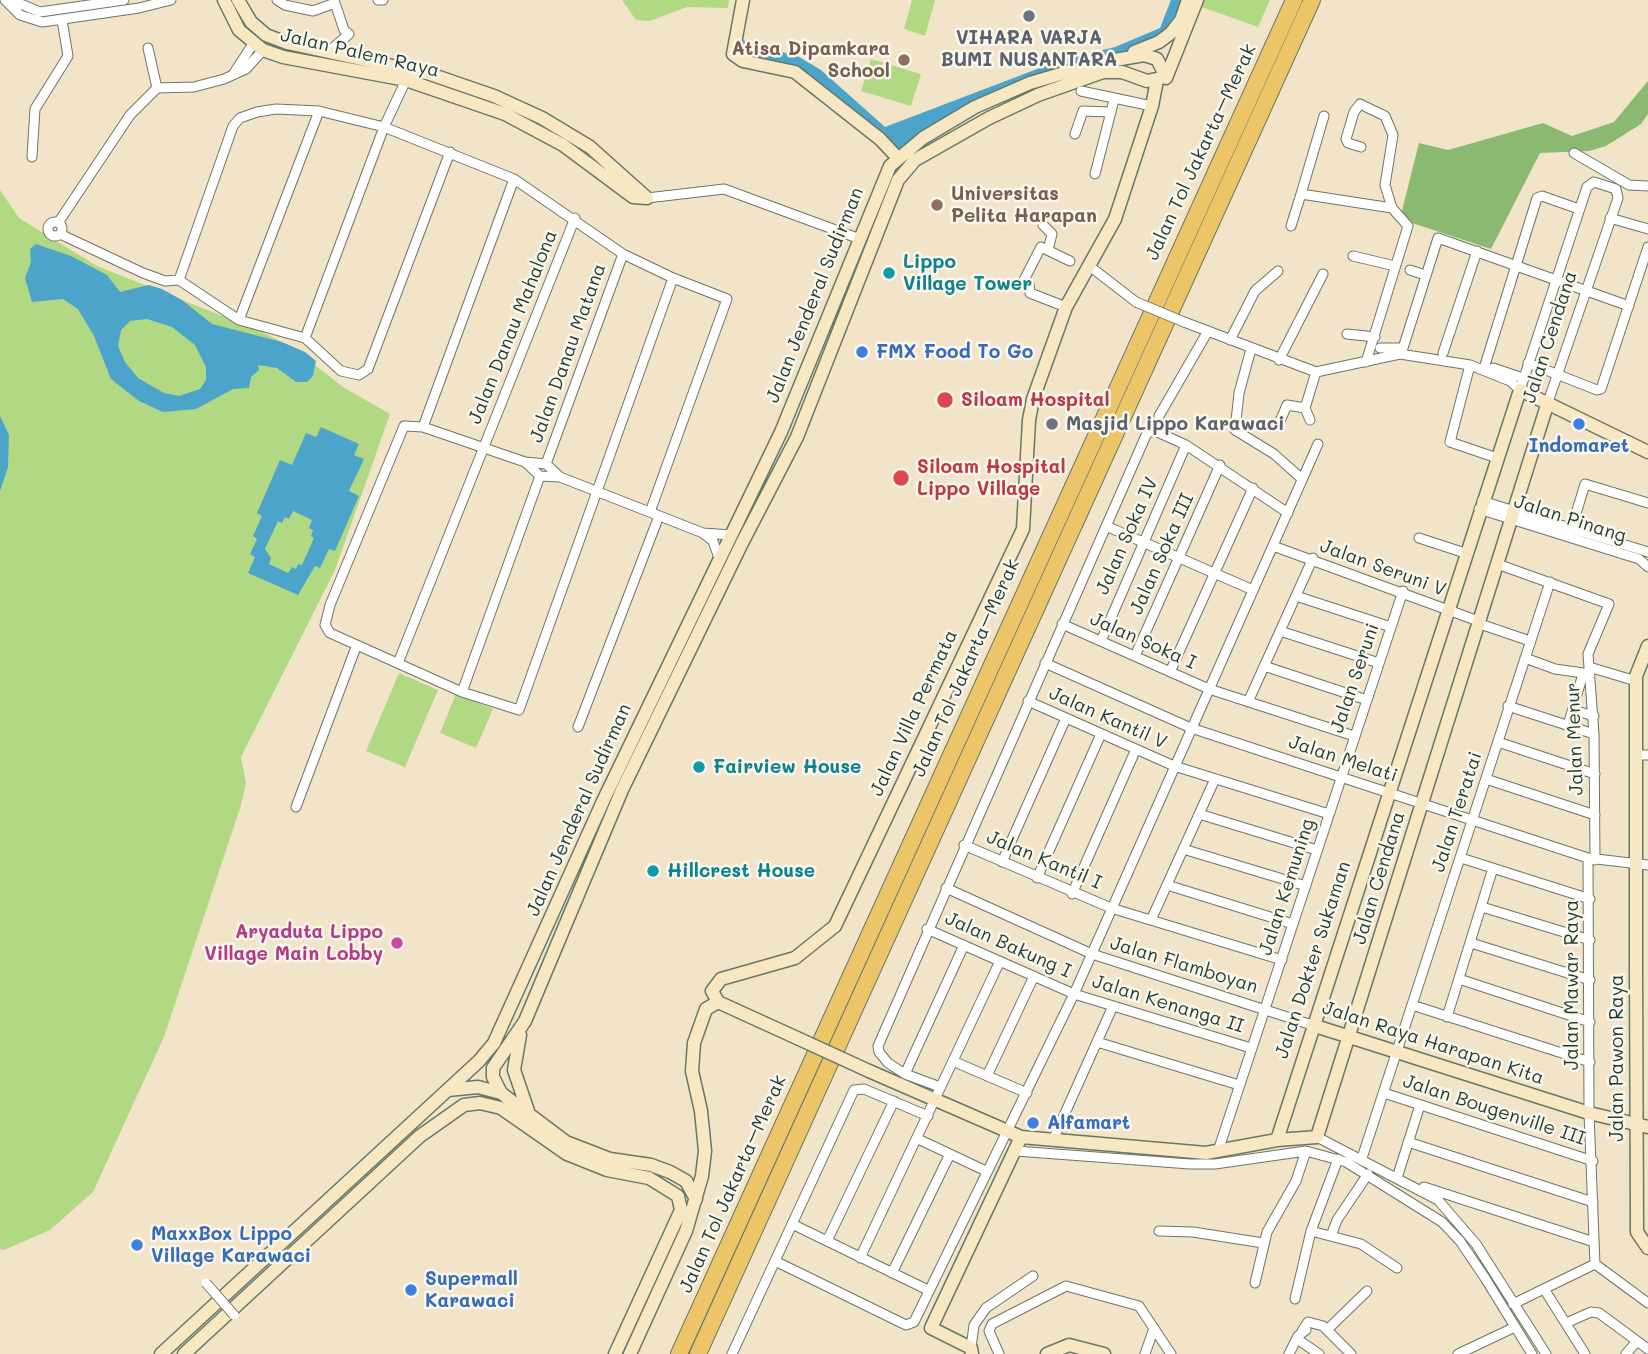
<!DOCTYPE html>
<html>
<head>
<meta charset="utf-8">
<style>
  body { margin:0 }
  canvas { display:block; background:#f2e4c8 }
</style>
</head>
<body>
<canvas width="1648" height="1354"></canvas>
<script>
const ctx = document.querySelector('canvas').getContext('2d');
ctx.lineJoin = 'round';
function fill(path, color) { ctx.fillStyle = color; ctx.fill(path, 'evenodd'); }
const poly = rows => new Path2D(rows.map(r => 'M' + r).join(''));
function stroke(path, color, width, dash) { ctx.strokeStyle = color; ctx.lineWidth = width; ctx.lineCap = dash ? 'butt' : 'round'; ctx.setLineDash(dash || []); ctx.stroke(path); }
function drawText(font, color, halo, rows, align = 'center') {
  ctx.font = font + ' Mali,sans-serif'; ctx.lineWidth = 5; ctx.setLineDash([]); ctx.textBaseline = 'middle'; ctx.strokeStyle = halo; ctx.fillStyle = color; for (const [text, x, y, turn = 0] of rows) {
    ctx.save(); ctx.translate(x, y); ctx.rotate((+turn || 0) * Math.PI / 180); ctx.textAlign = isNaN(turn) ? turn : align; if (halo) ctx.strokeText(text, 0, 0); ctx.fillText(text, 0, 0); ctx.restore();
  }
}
fill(poly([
  [622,0,729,0,728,8,687,7,650,21,636,20],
  [912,0,935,0,925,36,904,29],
  [1200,0,1270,0,1258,27,1199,6],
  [871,59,921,74,911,106,861,91],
  [0,190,19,218,97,266,262,332,293,348,343,387,390,414,335,570,241,757,246,783,241,805,164,1037,93,1192,50,1230,4,1250,0,1249],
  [399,673,438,690,405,767,366,751],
  [456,694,493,709,476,748,440,733]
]), '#b1d983');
fill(poly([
  [1648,81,1648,114,1641,124,1606,146,1589,151,1540,153,1491,249,1400,219,1419,143,1448,150,1543,123,1572,136,1614,122]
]), '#8cb971');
fill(poly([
  [1171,0,1184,0,1177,20,1159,40,1114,57,1030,80,897,155,791,67,745,55,736,47,740,37,751,46,796,55,821,70,885,127,1058,61,1115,47,1160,28],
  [36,244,71,256,107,275,120,292,149,285,162,289,182,300,212,324,282,342,305,352,316,361,313,376,307,382,296,382,277,368,258,365,259,370,251,377,249,388,233,389,196,409,163,412,139,401,111,379,94,336,78,309,63,299,32,302,25,278,31,262,30,249],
  [147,319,172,327,195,345,206,367,206,380,200,389,179,396,164,393,138,378,125,362,118,346,121,330,130,321],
  [0,416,9,435,8,467,0,491],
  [321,427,359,444,354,455,364,459,349,491,359,496,335,551,329,549,320,568,315,566,298,595,248,573,255,557,250,554,257,539,253,536,262,516,257,513,280,460,292,465,306,433,316,437],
  [293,511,312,520,309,528,313,530,311,536,314,538,302,565,298,564,296,569,292,567,288,573,269,564,271,558,265,549,278,521,282,523,285,517,289,519]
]), '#4da4ca');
const street = poly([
  [5,0,20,15,42,22,139,8,171,0],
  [11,0,40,12,124,0],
  [277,0,285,5,313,11,335,3],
  [378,0,383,0],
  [148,48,157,88],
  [333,48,349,34,344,30,334,0],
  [234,73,253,44],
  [406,80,384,127,305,338,239,320,179,280,233,126,240,118,257,112,276,109,319,111,384,127,514,179,623,254,673,278,727,299,650,512],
  [1081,91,1152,106],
  [1324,116,1301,194,1392,208],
  [1075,134,1083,111,1110,112],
  [1361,147,1348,143,1346,139,1354,112,1360,104,1385,116,1393,135,1385,185,1392,208,1408,226,1366,362],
  [1574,153,1629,185,1648,186],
  [32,157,35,109,68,56,62,20],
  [1095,174,1114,100],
  [647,198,724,189,860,239],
  [1610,218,1648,229],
  '48 229a7 7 0 1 1 14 0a7 7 0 1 1-14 0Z',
  [58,223,130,115,157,88,194,87,224,79,246,69,263,50],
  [1043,225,1052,234,1048,250],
  [1291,226,1301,194],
  [60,234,143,273,165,281,179,280],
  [1353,256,1395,266],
  [1092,268,1136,302],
  [1410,270,1425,275],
  [1066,307,1030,293,1029,284,1024,280,1041,247,1070,261],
  [239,320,319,111],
  [1184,322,1316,372,1305,408,1310,420],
  [1347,334,1375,337],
  [305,338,341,371,359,375,368,369,450,152],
  [1230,340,1255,291,1278,271],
  [1380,348,1403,348,1438,238,1629,306],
  [1251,349,1239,393,1235,430,1274,454,1301,478],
  [1443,353,1477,251],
  [1279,360,1323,274],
  [1528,363,1597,390,1601,389,1648,247],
  [1470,365,1450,442,1497,458],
  [1485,365,1537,198,1542,196,1579,209],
  [1493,368,1523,378],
  [1316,372,1400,354,1470,365,1510,381,1520,390],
  [1520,390,1587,187,1594,182,1616,189,1618,198,1548,402],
  [1159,416,1208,331],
  [1280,421,1287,405,1305,408],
  [423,427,514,179],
  [525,462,540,476,560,477,703,533,731,535],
  [546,464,623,254],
  [560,477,546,464,525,462,423,427,404,426,330,605,325,625,330,633,462,692,519,710,673,278],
  [1482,501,1648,552],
  [1479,509,1639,559,1648,567],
  [1106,526,1253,590],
  [1571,530,1585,484,1648,503],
  [704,534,713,541,719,558],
  [1419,538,1465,553],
  [1273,546,1481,622],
  [1500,565,1609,604,1588,654,1594,734,1595,860],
  [1296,596,1391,627],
  [1062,624,1209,689,1354,736],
  [1480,624,1530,641],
  [1280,631,1379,663],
  [1101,641,1186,445],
  [1135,656,1220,465],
  [1525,658,1555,669,1590,674],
  [398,663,575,218],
  [1045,663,1191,728,1588,858,1648,865],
  [1264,666,1367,700],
  [1589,667,1636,681],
  [1170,672,1253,488],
  [462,692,540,476],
  [1028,701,1174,766,1329,814],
  [1248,702,1313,558],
  [1508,706,1594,734],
  [1573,710,1594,716],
  [1568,725,1583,674],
  [578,727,659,516],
  [1498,742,1595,774],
  [1637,755,1648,755],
  [1486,779,1595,815],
  [296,807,356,647],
  [1199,814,1317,850],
  [964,845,1111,908,1282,960],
  [1183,849,1306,886],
  [1461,858,1590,899],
  [1588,858,1589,1113,1595,1264,1648,1303],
  [1002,862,1066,718],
  [1037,878,1101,734],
  [1167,885,1293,924],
  [946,888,1092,954,1312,1025],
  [1072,894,1136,749],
  [1482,907,1590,940],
  [1151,920,1215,779],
  [927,929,1074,994,1251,1048],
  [1471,943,1590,980],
  [1459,979,1590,1022],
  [1412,1005,1590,1062],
  [1447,1017,1493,868],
  [1097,1042,1239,1085],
  [955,1062,1027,1093],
  [905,1074,964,945],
  [987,1076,1034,976],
  [940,1087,905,1074,888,1063,879,1052,878,1046,1147,433,1155,431,1186,445,1288,513],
  [1384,1093,1593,1161],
  [1317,1137,1438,1200,1476,1244,1546,1354],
  [918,1139,986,1171],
  [1053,1140,1113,1006],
  [1408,1142,1593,1202],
  [1016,1151,1190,1164,1215,1164,1306,1151,1346,1162,1442,1222,1460,1241,1485,1278,1532,1354],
  [1218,1151,1403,591],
  [1362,1158,1550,582],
  [1397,1178,1420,1105],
  [1424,1187,1594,1242],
  [792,1224,928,1290],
  [1159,1231,1193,1232,1263,1243],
  [1311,1231,1361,1244,1397,1268],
  [1331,1236,1337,1220,1368,1174],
  [827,1241,894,1101],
  [860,1258,1000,961],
  [775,1261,906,1325,914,1322,1074,994,1318,444],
  [892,1273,950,1154],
  [1255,1283,1267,1232,1296,1181,1306,1151],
  [1544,1289,1585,1354],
  [1295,1299,1311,1231,1338,1159],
  [1513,1304,1595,1264],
  [1566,1323,1591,1312,1599,1313,1648,1349],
  [1328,1329,1367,1291],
  [1302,1331,1308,1322,1323,1326,1351,1354],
  [1297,1339,1319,1354],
  [971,1348,974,1325,986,1308,1033,1276],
  [732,1354,854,1090,864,1089,928,1116],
  [999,1354,989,1331,992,1324,1066,1286,1139,1306,1171,1354],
  [1145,1354,1154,1328],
  [1289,1354,1298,1336,1306,1330],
  [1458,1354,1515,1327],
  [1626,1354,1637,1341]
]);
const secondary = poly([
  [224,0,239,30,263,50,283,57,406,80,505,114,563,145,633,197,647,198],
  [238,0,251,22,266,35,287,43,430,74,494,96,542,118,590,147,647,198],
  [743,0,733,54,743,61,795,72,880,139,897,157],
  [1134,52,1159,42,1171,33,1181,20,1188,0],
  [1166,78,1197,0],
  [1648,646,1636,676,1636,969,1637,1232,1648,1248],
  [718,1002,712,991,721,979,795,958,835,926,1023,529,1029,420,1033,399,1066,307,1115,219,1152,106,1157,80],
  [718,1002,797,1038],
  [1312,1025,1589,1113,1648,1127],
  [520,1035,514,1070,528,1111],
  [869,1071,1021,1137,1206,1153,1277,1140,1317,1137,1548,402],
  [448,1090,478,1087,501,1093,566,1142,610,1159,651,1165,670,1172,686,1181,696,1199],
  [501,1093,493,1077,493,1068,525,1021,622,790,742,543,797,437,898,180,915,160,989,118,1038,95,1103,72,1122,72,1147,81,1166,77],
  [1277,1140,1520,390,1648,452],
  [161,1354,479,1061,494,1043,604,799,781,432,890,166,923,138,975,107,1030,83,1098,63,1144,55,1157,59,1166,77],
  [184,1354,420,1136,464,1105,480,1103,501,1108,567,1154,607,1170,649,1178,678,1196,681,1210,615,1354],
  [630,1354,686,1231,702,1176,705,1151,701,1111,692,1071,694,1043,706,1009,718,1002],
  [972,1354,971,1348,931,1328,1021,1137],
  [1047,1354,1069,1345,1104,1354]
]);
const highway = poly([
  [679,1354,1294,0],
  [698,1354,1312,0]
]);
stroke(street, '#697768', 11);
stroke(secondary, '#697768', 15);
stroke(highway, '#697768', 18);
stroke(street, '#fff', 9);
stroke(secondary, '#f7e8c3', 12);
stroke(highway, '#ecc569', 16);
const streetBridge = poly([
  [1136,302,1184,322],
  [206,1283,234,1315]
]);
const secondaryBridge = poly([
  [797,1038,869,1071]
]);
stroke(streetBridge, '#697768', 11, []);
stroke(secondaryBridge, '#697768', 15, []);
stroke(streetBridge, '#fff', 9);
stroke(secondaryBridge, '#f7e8c3', 12);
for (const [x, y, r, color] of [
  [1029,16,7,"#6b7280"],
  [904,60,7,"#8d6e63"],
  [937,205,7,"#8d6e63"],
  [889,273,7,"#0f9aa8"],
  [862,352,7,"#3f7fe0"],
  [945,400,9,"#e0444e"],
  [1052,424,7,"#6b7280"],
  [1579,424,7,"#3f7fe0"],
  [901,478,9,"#e0444e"],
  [699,767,7,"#0f9aa8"],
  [653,871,7,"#0f9aa8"],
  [397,943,7,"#d1479c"],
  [1033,1123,7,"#3f7fe0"],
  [137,1245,7,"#3f7fe0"],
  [411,1290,7,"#3f7fe0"]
]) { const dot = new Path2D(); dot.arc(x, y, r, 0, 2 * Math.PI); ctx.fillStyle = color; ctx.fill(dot); stroke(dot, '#fbf7ec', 2.5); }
drawText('bold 19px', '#5b616d', '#fbf7ec', [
  ["VIHARA VARJA",1029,38],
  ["BUMI NUSANTARA",1029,60],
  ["Masjid Lippo Karawaci",1066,424,"left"]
]);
drawText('bold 19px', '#785e54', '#fbf7ec', [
  ["Atisa Dipamkara",890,49],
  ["School",890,71],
  ["Universitas",951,194,"left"],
  ["Pelita Harapan",951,216,"left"]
], 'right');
drawText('19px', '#1f3d34', '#fbf7ec', [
  ["Jalan Palem Raya",360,53,13],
  ["Jalan Tol Jakarta–Merak",1201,152,-65],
  ["Jalan Jenderal Sudirman",815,295,-68],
  ["Jalan Danau Mahalona",513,327,-68],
  ["Jalan Cendana",1550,337,-72],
  ["Jalan Danau Matana",568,353,-70],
  ["Jalan Pinang",1570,519,18],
  ["Jalan Soka IV",1127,536,-66],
  ["Jalan Soka III",1162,554,-66],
  ["Jalan Seruni V",1383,568,20],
  ["Jalan Soka I",1143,641,24],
  ["Jalan Tol Jakarta–Merak",966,668,-66],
  ["Jalan Seruni",1355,678,-71],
  ["Jalan Villa Permata",914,713,-65],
  ["Jalan Kantil V",1108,718,24],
  ["Jalan Menur",1575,739,-92],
  ["Jalan Melati",1343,759,18],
  ["Jalan Jenderal Sudirman",579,810,-66],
  ["Jalan Teratai",1457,812,-72],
  ["Jalan Kantil I",1044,860,23],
  ["Jalan Cendana",1379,878,-73],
  ["Jalan Kemuning",1287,887,-72],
  ["Jalan Bakung I",1008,945,24],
  ["Jalan Dokter Sukaman",1313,960,-72],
  ["Jalan Flamboyan",1184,965,17],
  ["Jalan Mawar Raya",1572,985,-90],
  ["Jalan Kenanga II",1168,1004,17],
  ["Jalan Raya Harapan Kita",1433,1043,18],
  ["Jalan Pawon Raya",1617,1058,-90],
  ["Jalan Bougenville III",1494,1110,18],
  ["Jalan Tol Jakarta–Merak",733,1184,-66]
]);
drawText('bold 19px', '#0d838f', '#fbf7ec', [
  ["Lippo",903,262],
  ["Village Tower",903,284],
  ["Fairview House",713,767],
  ["Hillcrest House",667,871]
], 'left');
drawText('bold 19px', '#366cbe', '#fbf7ec', [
  ["FMX Food To Go",876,352],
  ["Indomaret",1579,446,"center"],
  ["Alfamart",1047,1123],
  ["MaxxBox Lippo",151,1234],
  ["Village Karawaci",151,1256],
  ["Supermall",425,1279],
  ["Karawaci",425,1301]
], 'left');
drawText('bold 19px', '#be3a42', '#fbf7ec', [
  ["Siloam Hospital",961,400],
  ["Siloam Hospital",917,467],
  ["Lippo Village",917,489]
], 'left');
drawText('bold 19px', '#b23c85', '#fbf7ec', [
  ["Aryaduta Lippo",383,932],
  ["Village Main Lobby",383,954]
], 'right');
</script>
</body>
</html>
